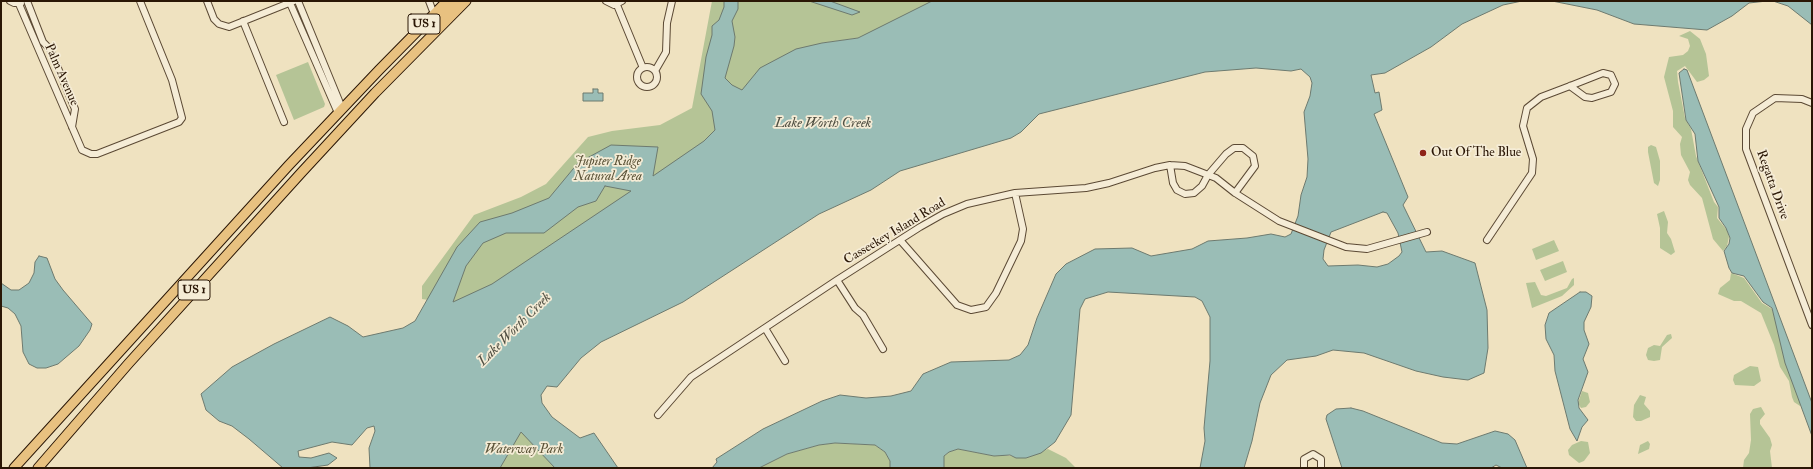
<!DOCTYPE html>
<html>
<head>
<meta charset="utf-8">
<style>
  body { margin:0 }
  #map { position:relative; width:1813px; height:469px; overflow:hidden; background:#efe2c0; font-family:"IM FELL Double Pica",serif }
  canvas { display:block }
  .frame { position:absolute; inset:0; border:2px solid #2a1605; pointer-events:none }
</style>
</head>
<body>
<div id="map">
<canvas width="1813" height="469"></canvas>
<div class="frame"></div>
</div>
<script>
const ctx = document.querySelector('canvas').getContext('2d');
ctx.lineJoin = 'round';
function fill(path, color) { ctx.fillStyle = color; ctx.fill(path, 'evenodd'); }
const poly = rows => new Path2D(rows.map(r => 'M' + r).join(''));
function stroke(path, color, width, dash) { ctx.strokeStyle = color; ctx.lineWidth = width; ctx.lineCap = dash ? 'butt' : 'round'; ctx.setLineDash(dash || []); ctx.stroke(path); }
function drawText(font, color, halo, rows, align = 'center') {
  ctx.font = font + ' "IM FELL Double Pica",serif'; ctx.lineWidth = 3.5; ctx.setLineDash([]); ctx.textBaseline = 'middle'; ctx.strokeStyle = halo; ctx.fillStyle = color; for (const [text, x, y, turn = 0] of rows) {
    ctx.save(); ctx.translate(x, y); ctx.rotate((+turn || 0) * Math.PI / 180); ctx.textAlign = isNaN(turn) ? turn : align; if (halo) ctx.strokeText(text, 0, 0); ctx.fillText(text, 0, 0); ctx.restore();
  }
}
fill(poly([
  [712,1,956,1,858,38,822,43,710,144,537,262,455,304,422,299,422,286,474,215,521,197,546,184,588,137,612,131,660,125,692,108],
  [1690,31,1700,39,1706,54,1709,76,1704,80,1697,82,1685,66,1677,71,1678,82,1685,118,1691,129,1696,156,1714,202,1718,207,1717,218,1727,230,1729,237,1727,246,1723,251,1713,239,1702,198,1690,185,1688,180,1690,172,1681,155,1680,144,1682,137,1673,127,1673,111,1664,77,1669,57,1683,55,1688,51,1690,46,1688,39,1679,36],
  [308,62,325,104,324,107,294,120,276,75],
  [1651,145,1656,147,1660,161,1660,180,1658,186,1654,183,1648,152,1648,147],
  [1664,211,1668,222,1667,233,1671,239,1675,252,1671,255,1660,248,1660,228,1657,214],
  [1554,240,1559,251,1536,260,1532,249],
  [1563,261,1567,272,1545,281,1540,270],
  [1731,273,1744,278,1762,303,1772,309,1802,400,1800,406,1794,402,1792,397,1789,381,1780,367,1774,345,1761,313,1741,301,1734,301,1718,294,1720,288,1730,280],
  [1574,278,1574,285,1562,296,1532,308,1526,283,1535,282,1541,295,1546,296,1567,288,1572,279],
  [1671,334,1672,338,1662,347,1660,360,1654,361,1648,360,1646,355,1648,348,1654,345,1660,346,1667,335],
  [1750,366,1758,367,1761,381,1754,386,1735,385,1733,380,1734,375],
  [1582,391,1588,393,1590,402,1586,407,1581,408,1578,403],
  [1640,395,1646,397,1644,404,1650,411,1650,417,1641,421,1636,421,1633,417,1634,405],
  [1761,407,1765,414,1760,420,1760,424,1770,438,1772,445,1770,451,1772,468,1743,468,1744,460,1749,453,1751,440,1750,414,1753,409],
  [530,430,558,468,491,468,505,438],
  [1581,441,1588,442,1590,453,1584,461,1579,463,1569,455,1568,450,1572,445],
  [1648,441,1650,444,1649,449,1638,454,1640,445],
  [835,443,875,445,885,452,890,461,890,468,759,468,787,454,819,445],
  [958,449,994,456,1003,455,1025,458,1048,449,1066,458,1076,468,944,468,944,456,949,452]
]), '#b5c496');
const water = poly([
  [724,1,738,1,738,9,732,21,735,37,734,46,725,78,732,85,742,90,760,68,796,49,822,43,858,38,932,1,1522,1,1503,5,1462,24,1431,47,1385,73,1371,75,1375,93,1379,92,1382,110,1374,114,1408,197,1403,205,1426,252,1442,251,1475,263,1487,310,1488,348,1484,373,1468,380,1443,377,1416,371,1364,353,1333,350,1316,356,1287,360,1271,375,1260,403,1252,441,1244,468,1200,468,1205,441,1204,428,1210,361,1210,317,1202,301,1195,297,1108,292,1085,299,1080,309,1071,415,1055,442,1041,453,1026,458,1016,458,1010,455,994,456,958,449,949,452,944,456,944,468,890,468,890,461,885,452,875,445,835,443,819,445,787,454,759,468,712,468,717,462,716,459,763,429,822,401,840,395,866,398,891,396,911,391,923,374,951,362,1009,360,1020,355,1028,345,1037,318,1056,274,1066,264,1095,249,1132,248,1151,256,1192,249,1208,241,1247,238,1271,234,1285,237,1291,234,1298,216,1301,195,1307,177,1308,159,1304,112,1310,96,1312,83,1310,77,1301,69,1291,71,1256,68,1205,72,1039,114,1021,132,1011,138,900,171,871,190,819,214,683,302,601,342,581,358,557,387,547,386,541,395,542,403,552,417,580,438,594,433,618,468,555,468,521,432,500,468,370,468,369,448,375,431,374,426,367,428,352,445,332,442,298,451,299,457,311,458,329,453,337,458,328,465,307,468,283,468,249,439,232,426,219,421,206,410,201,394,232,367,274,344,330,317,348,326,363,337,403,328,415,321,457,247,480,222,512,213,549,198,578,163,611,145,658,147,653,176,704,141,715,130,712,111,701,94,706,57,712,35,712,26,719,20,724,7,724,1],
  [605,186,631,191,492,284,453,302,466,266,483,243,506,233,544,233,578,207,596,201,605,186],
  [1383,212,1387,213,1398,233,1402,252,1399,256,1388,264,1377,267,1358,265,1328,266,1323,259,1324,250,1331,232,1383,212],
  [809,1,830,1,860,12,852,15,809,1],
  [1552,1,1767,1,1749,3,1732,16,1707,30,1634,24,1597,10,1552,1],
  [1773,1,1812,1,1812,25,1788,6,1773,1],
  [1684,69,1687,70,1812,403,1812,436,1785,363,1772,308,1763,302,1744,276,1732,273,1729,268,1724,251,1729,244,1730,238,1726,228,1719,218,1719,207,1698,161,1695,134,1686,120,1679,73,1684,69],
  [593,89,598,89,598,93,603,93,603,101,583,101,583,93,593,93,593,89],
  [39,256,47,258,55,279,63,290,92,324,90,330,79,346,58,364,46,368,37,368,29,364,23,352,21,326,15,314,8,308,1,306,1,283,11,290,19,290,29,283,34,273,35,262,39,256],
  [1580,292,1586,292,1592,296,1591,307,1584,322,1584,330,1589,344,1583,359,1588,372,1578,400,1579,408,1588,420,1582,427,1577,441,1570,429,1555,371,1554,355,1546,339,1545,325,1549,313,1580,292],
  [1351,408,1363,411,1442,443,1457,444,1495,431,1508,434,1515,440,1527,468,1502,468,1496,465,1491,468,1342,468,1326,419,1327,415,1336,409,1351,408]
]);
fill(water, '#9abdb6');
stroke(water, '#6d7a6f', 1);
const street = poly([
  [10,1,14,3,21,3],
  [27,1,43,42,50,49,75,109,72,127],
  [207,1,214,19,219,24,229,27,294,1],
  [298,1,342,108],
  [429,1,434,14],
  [606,1,614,5,622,1],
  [290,3,338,113],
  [19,4,82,150,91,154,97,154,179,122,182,118,172,80,140,1],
  [617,5,643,68],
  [243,21,284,122],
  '637 77a10 10 0 1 1 20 0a10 10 0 1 1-20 0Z',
  [655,71,666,52,667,23,672,1],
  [1812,103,1802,99,1775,98,1753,113,1746,129,1746,149,1812,325],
  [1170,165,1173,183,1177,190,1185,194,1194,193,1202,186,1208,175,1226,154,1234,148,1243,148,1253,156,1255,166,1235,193],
  [900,240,957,305,971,310,986,307,996,293,1021,241,1023,229,1015,193],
  [1487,240,1532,173,1533,159,1523,126,1527,108,1541,97,1570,86,1603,73,1611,75,1615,84,1611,92,1592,98,1585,97,1570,86],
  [837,280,855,308,863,315,883,349],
  [765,328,785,361],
  [658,415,691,377,837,280,920,227,943,214,967,204,1015,193,1086,188,1109,183,1155,168,1170,165,1185,166,1216,178,1235,193,1279,221,1346,247,1367,249,1427,232],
  [1304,468,1304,459,1313,454,1321,459,1321,468]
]);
const primary = poly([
  [441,24,445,12,456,1],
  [14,468,289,165,379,70,447,1],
  [38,468,129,363,301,173,375,93,466,1]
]);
stroke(street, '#5b4934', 8);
stroke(primary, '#2a1605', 11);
stroke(street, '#f5ecd6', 6);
stroke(primary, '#e8c180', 9);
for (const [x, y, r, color] of [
  [1423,153,4,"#8f2418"]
]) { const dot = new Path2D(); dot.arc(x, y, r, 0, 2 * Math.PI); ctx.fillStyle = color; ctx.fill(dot); stroke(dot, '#f5ecd6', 1.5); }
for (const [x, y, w] of [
  [424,24,32],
  [194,290,32]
]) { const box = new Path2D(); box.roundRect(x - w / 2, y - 10, w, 20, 3); ctx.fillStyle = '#f5ecd6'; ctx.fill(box); stroke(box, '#2a1605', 1); }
drawText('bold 12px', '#2a1605', null, [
  ["US 1",424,24],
  ["US 1",194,290]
]);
drawText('13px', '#2a1605', '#f5ecd6', [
  ["Palm Avenue",61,75,66],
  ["Regatta Drive",1772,185,70],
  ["Casseekey Island Road",895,232,-31]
]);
drawText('13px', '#2a1605', '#f5ecd6', [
  ["Out Of The Blue",1431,153]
], 'left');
drawText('italic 13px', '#5b5338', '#f5ecd6', [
  ["Jupiter Ridge",608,162],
  ["Natural Area",608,177],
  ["Waterway Park",524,450]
]);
drawText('italic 14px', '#515043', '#f5ecd6', [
  ["Lake Worth Creek",823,124],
  ["Lake Worth Creek",515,330,-45]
]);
</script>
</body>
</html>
